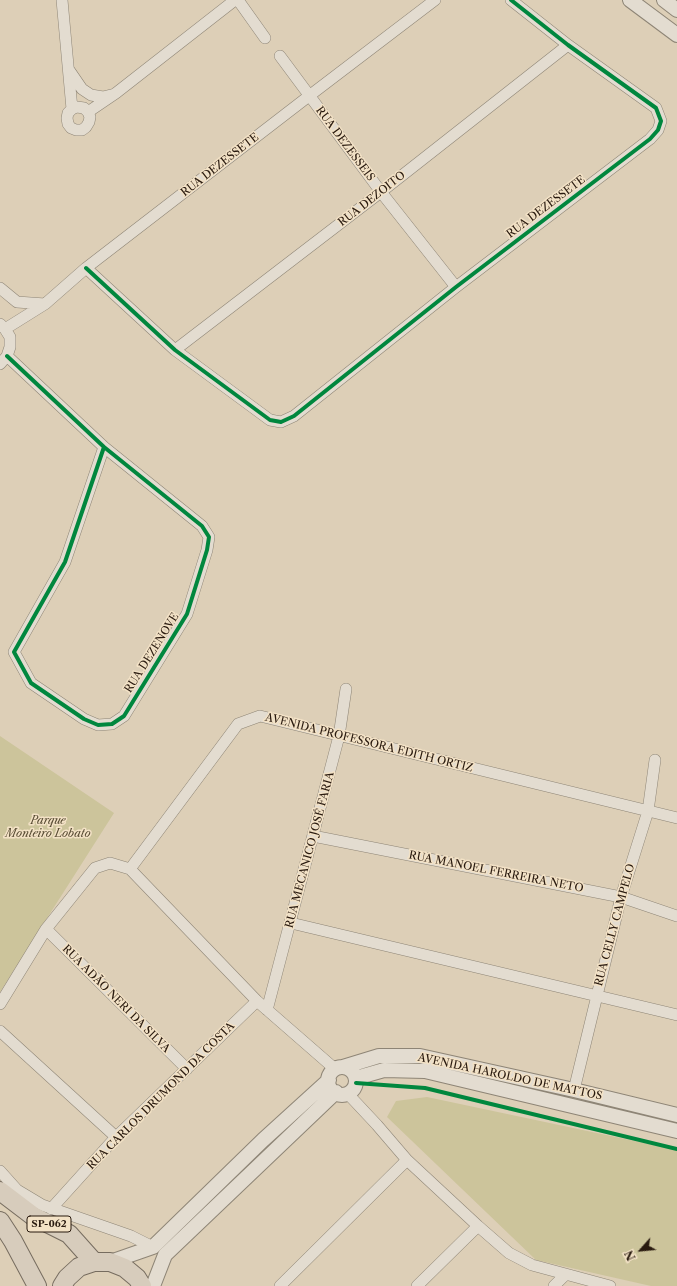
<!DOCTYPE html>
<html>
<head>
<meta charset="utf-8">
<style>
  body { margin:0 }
  #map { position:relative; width:677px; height:1286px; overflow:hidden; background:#ddcfb7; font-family:"Libre Caslon Text",serif }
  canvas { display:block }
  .north { position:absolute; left:621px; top:1230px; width:40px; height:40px; -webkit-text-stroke:3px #f3e2c6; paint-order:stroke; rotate:243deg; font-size:11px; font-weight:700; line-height:16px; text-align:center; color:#291a0f }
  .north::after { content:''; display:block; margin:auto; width:14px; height:18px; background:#291a0f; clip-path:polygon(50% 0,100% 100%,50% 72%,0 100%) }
</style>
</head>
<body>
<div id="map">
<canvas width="677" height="1286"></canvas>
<div class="north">N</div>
</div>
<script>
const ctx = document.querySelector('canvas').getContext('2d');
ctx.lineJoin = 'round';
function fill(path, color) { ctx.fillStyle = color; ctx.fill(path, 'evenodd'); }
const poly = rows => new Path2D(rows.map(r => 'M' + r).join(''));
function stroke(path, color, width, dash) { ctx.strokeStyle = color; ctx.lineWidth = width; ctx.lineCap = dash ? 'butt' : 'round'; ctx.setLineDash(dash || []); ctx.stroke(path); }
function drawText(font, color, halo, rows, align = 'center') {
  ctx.font = font + ' "Libre Caslon Text",serif'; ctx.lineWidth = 3; ctx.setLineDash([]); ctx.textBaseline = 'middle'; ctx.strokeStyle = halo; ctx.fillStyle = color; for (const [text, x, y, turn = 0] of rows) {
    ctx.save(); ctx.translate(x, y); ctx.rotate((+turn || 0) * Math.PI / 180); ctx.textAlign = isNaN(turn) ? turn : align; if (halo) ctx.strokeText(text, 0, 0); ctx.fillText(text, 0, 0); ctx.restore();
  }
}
fill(poly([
  [0,736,114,813,0,992],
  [427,1097,677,1150,677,1286,651,1286,536,1260,387,1117,396,1101]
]), '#ccc49b');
const minor = poly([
  [62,0,72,109,68,113,67,118,68,124,71,128,76,130,82,130,86,127,89,122,90,117,88,112,84,108,77,107,72,109],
  [238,0,265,38],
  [280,56,381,192,456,287],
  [69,70,82,89,91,95,103,97,111,95],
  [88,112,116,93,235,0],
  [86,268,175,350,270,420,281,422,294,416,456,287,650,139,658,130,661,121,656,108,568,45,511,0],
  [0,288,17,302,45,304],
  [5,329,45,304,86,268,309,96,435,0],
  [175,350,381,192,568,45],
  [7,356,104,447,202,526,209,537,207,550,187,614,124,716,112,724,98,725,84,719,31,683,14,652,65,562,104,447],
  [0,364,7,356,10,347,10,337,5,329,0,324],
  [313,836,621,897,677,916],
  [130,869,238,724,260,716,677,818],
  [130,869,257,1001,335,1069],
  [291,923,677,1015],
  [46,929,187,1069],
  [0,1004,46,929,95,868,110,863,130,869],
  [267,1010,339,736,346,689],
  [0,1031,116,1137],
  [574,1090,621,897,648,811,655,760],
  [348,1094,377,1125,407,1160,478,1226,509,1253,532,1265,610,1286],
  [0,1171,17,1190,42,1205,131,1236,153,1247],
  [51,1209,116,1137,257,1001],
  [280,1286,407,1160],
  [417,1286,478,1226],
  [554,1286,565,1275]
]);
const tertiary = poly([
  [630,0,677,35],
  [664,0,677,10],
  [343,1067,379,1056,420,1056,574,1090,677,1115],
  '328 1081a14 14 0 1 1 28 0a14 14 0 1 1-28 0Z',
  [356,1078,384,1070,425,1071,677,1131],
  [110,1262,153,1247,263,1140,329,1080],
  [153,1286,165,1255,336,1092]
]);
const primary = poly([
  [0,1191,33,1216,69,1234,94,1262],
  [0,1221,13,1241,37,1286],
  [62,1286,67,1278,79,1267,94,1262,110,1262,125,1268,137,1278,142,1286]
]);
stroke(minor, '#8e8576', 12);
stroke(tertiary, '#8e8576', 16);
stroke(primary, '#766c5f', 20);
stroke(minor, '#e3dcd0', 11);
stroke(tertiary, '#e3dcd0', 14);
stroke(primary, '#d7ccbc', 18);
stroke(poly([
  [86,268,175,350,270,420,281,422,294,416,456,287,650,139,658,130,661,121,656,108,568,45,511,0],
  [7,356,104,447,202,526,209,537,207,550,187,614,124,716,112,724,98,725,84,719,31,683,14,652,65,562,104,447],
  [356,1083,425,1088,677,1149]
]), '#00873e', 4);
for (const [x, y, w] of [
  [49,1224,44]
]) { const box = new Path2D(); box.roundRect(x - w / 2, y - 8, w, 16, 3); ctx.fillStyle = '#f3e2c6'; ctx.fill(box); stroke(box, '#291a0f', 1); }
drawText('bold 10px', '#291a0f', null, [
  ["SP-062",49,1224]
]);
drawText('11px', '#291a0f', '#f3e2c6', [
  ["RUA DEZESSEIS",345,144,53],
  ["RUA DEZESSETE",220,165,-38],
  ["RUA DEZOITO",372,199,-38],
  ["RUA DEZESSETE",546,207,-37],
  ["RUA DEZENOVE",152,653,-58],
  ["AVENIDA PROFESSORA EDITH ORTIZ",369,743,14],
  ["RUA MECANICO JOSÉ FARIA",310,850,-75],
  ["RUA MANOEL FERREIRA NETO",496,872,11],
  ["RUA CELLY CAMPELO",615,925,-75],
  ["RUA ADÃO NERI DA SILVA",116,999,45],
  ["AVENIDA HAROLDO DE MATTOS",510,1077,12],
  ["RUA CARLOS DRUMOND DA COSTA",161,1096,-45]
]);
drawText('italic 11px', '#564a32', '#f3e2c6', [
  ["Parque",48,821],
  ["Monteiro Lobato",48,834]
]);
</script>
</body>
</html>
